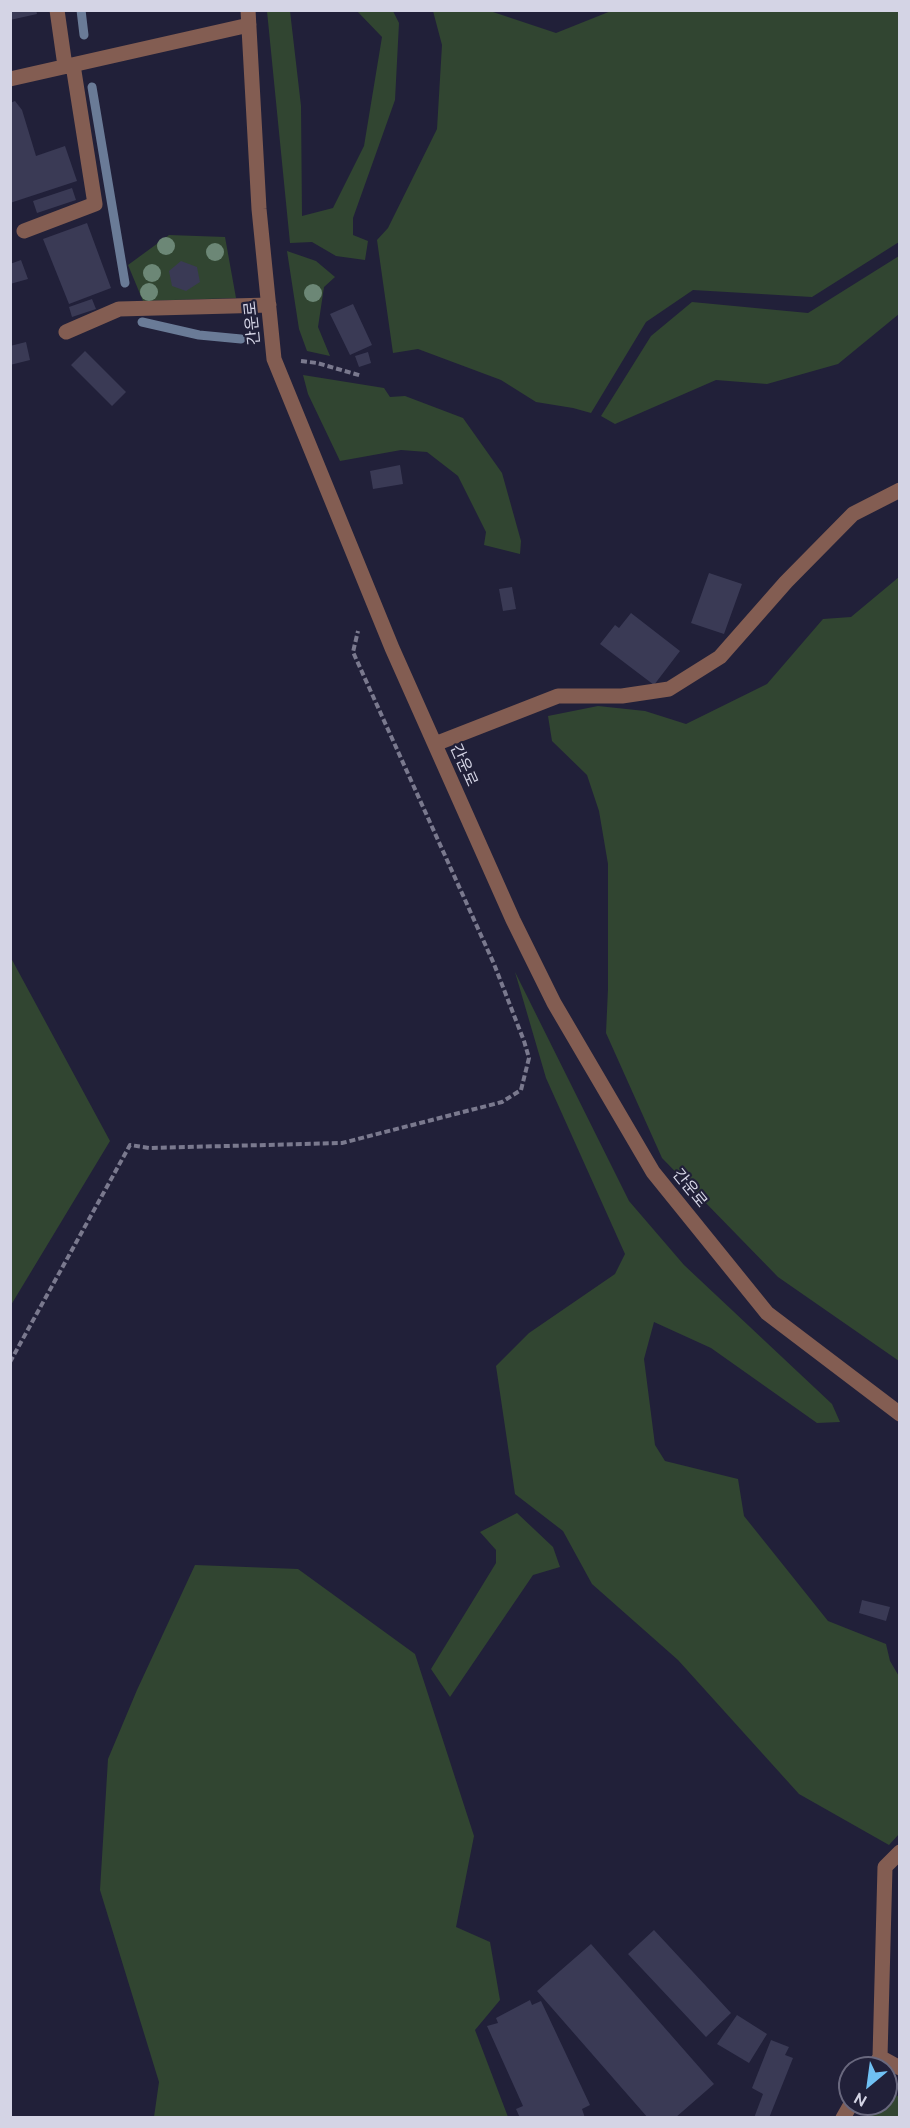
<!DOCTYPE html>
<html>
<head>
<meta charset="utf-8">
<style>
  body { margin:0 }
  #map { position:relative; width:910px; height:2128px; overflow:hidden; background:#212039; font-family:Ubuntu,sans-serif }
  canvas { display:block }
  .frame { position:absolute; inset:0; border:12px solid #d4d4e5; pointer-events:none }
  .north { position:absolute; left:838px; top:2056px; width:60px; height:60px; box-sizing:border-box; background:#212039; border:2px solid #69687e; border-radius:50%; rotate:209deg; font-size:16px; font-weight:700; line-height:24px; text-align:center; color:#d4d4e5 }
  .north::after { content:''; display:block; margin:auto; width:21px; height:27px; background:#70c1f4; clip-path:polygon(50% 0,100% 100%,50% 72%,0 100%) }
</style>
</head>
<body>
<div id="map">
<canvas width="910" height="2128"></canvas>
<div class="frame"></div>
<div class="north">N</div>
</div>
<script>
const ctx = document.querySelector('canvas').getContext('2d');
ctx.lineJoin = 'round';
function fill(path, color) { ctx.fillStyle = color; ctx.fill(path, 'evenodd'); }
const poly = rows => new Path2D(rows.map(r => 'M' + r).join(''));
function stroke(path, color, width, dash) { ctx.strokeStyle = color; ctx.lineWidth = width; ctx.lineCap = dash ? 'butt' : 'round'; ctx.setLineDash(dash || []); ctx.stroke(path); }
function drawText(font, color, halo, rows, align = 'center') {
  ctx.font = font + ' Ubuntu,"Noto Sans KR",sans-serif'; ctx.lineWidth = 4.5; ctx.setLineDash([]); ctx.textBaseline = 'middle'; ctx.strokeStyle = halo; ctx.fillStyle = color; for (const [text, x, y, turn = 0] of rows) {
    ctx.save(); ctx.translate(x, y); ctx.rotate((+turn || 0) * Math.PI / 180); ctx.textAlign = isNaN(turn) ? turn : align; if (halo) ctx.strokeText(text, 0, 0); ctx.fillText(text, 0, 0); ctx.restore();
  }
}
fill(poly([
  [267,11,290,11,301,106,302,216,333,208,364,146,382,37,357,11,393,11,399,23,395,100,353,218,353,235,368,241,365,260,336,256,312,242,290,243],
  [433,11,490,11,556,33,611,11,899,11,899,242,812,297,693,290,646,322,591,413,573,408,536,402,501,380,418,349,393,353,377,240,388,228,437,129,442,45],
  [169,235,225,237,236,298,143,301,128,265],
  [287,251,316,261,335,277,324,287,318,327,330,356,307,351,299,329],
  [899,256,899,314,838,364,767,384,716,380,615,424,601,416,651,336,692,302,808,313],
  [303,375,384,388,390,397,405,396,463,418,502,473,521,541,520,554,484,545,486,532,458,476,427,452,401,450,340,461,308,394],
  [899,577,899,1361,778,1277,662,1158,606,1033,608,989,608,864,599,811,587,775,552,741,548,716,598,706,645,711,686,724,767,684,823,619,851,617],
  [11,958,110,1141,11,1305,10,1305],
  [515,972,629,1201,684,1265,832,1404,840,1422,817,1423,711,1348,654,1322,644,1359,655,1445,665,1461,738,1479,744,1516,828,1621,886,1644,890,1661,900,1678,899,1834,889,1845,799,1794,678,1660,592,1584,563,1531,515,1494,496,1366,529,1333,615,1274,625,1254,546,1078],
  [517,1513,553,1547,560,1567,533,1575,450,1697,431,1669,496,1563,496,1550,480,1532],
  [195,1565,298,1569,415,1654,474,1836,456,1927,490,1942,500,2000,475,2030,508,2117,154,2117,159,2082,100,1890,108,1759,137,1690],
  [888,2090,899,2097,899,2117,866,2117,877,2104,886,2104,886,2093]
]), '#314531');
stroke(poly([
  [81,10,84,35],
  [92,87,125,283],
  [142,322,199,335,241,339]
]), '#6a7b97', 9);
fill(poly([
  [10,10,36,10,37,14,10,20],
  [15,101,22,110,36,156,65,146,77,181,10,203,10,103],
  [72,188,76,200,37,213,33,201],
  [87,223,111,288,69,304,43,239],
  [21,260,28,279,10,284,10,264],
  [181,261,197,267,200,282,186,291,172,286,169,271],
  [92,299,96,309,72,317,69,307],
  [353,304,372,345,350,355,330,314],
  [26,342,30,360,10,365,10,346],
  [85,351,126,392,112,406,71,365],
  [368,352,371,363,359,367,355,356],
  [400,465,403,484,373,489,370,471],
  [709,573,742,584,724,634,691,623],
  [512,587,516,609,503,611,499,589],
  [631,613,680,651,654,685,600,644,615,625,619,628],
  [862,1600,890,1607,886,1621,859,1613],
  [654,1930,731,2013,706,2037,628,1954],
  [591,1944,714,2084,675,2118,648,2118,537,1991],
  [530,2000,532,2005,541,2001,590,2105,582,2109,585,2118,520,2118,516,2109,523,2106,487,2026,498,2023,496,2018],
  [737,2015,767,2034,749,2063,717,2044],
  [771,2040,789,2047,785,2055,793,2058,769,2118,754,2118,763,2094,752,2088]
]), '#3a3a55');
stroke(poly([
  [301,361,317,363,362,376],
  [10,1362,130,1145,149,1148,342,1143,502,1102,521,1090,529,1058,524,1041,494,964,353,652,358,631]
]), '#7a798e', 4, [6, 3]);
stroke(poly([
  [57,10,65,66],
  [248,10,259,209,274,359,392,648,513,920,554,1003,653,1172,767,1313,900,1414],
  [10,79,249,25],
  [24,231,95,204,73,65],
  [66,332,119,309,269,305],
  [435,744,558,696,622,696,669,689,720,657,786,582,853,514,900,490],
  [880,2057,900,2068],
  [873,2068,880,2057,885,1867,900,1852],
  [843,2118,851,2104]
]), '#835d52', 15);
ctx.fillStyle = '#6c8776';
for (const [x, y] of [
  [166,246],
  [215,252],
  [152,273],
  [149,292],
  [313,293]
]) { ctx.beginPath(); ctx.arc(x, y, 9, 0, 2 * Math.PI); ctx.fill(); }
drawText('16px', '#d4d4e5', '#212039', [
  ["간운로",252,323,-96],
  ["간운로",464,765,66],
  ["간운로",690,1188,51]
]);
</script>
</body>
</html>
